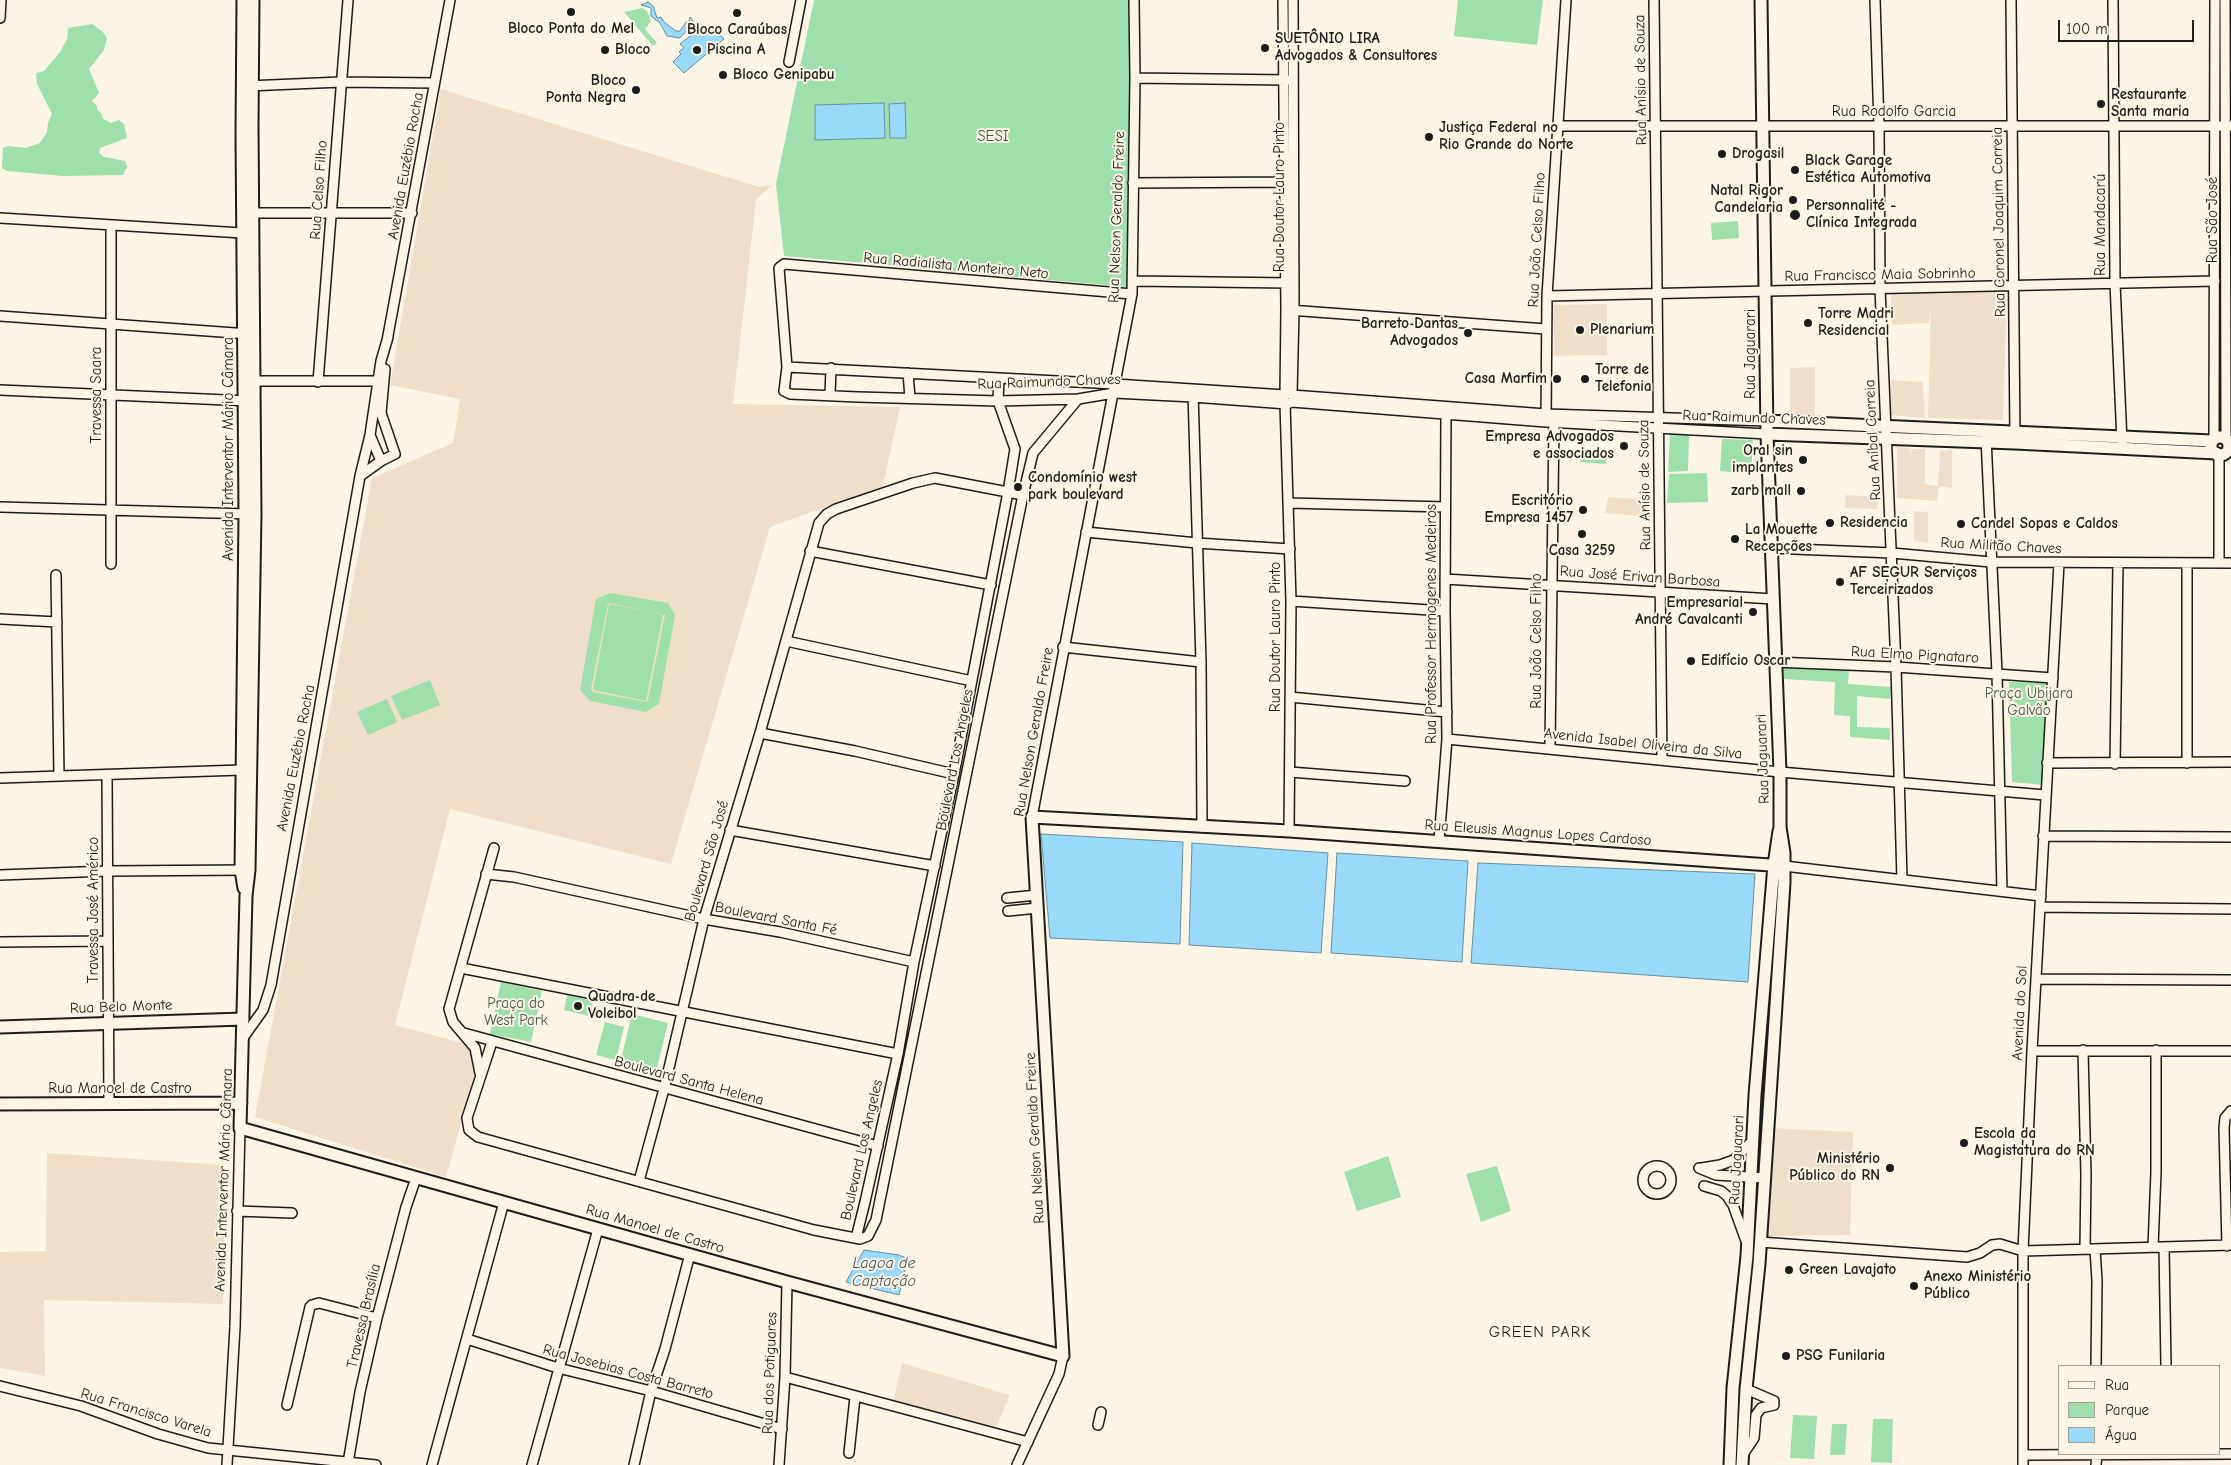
<!DOCTYPE html>
<html>
<head>
<meta charset="utf-8">
<style>
  body { margin:0 }
  #map { position:relative; width:2231px; height:1465px; overflow:hidden; background:#fcf5e5; font-family:"Comic Neue",sans-serif }
  canvas { display:block }
  .legend { position:absolute; left:2058px; top:1365px; width:162px; height:90px; box-sizing:border-box; background:#fcf5e5; border:1px solid #a29e95; margin:0; padding:6px 9px; list-style:none; font-size:15px; color:#1c1c1c }
  .legend li { display:flex; align-items:center; gap:10px; height:25px }
  .legend b { width:25px; border:1px solid #a29e95 }
  .scale { position:absolute; left:2058px; top:20px; width:136px; height:22px; box-sizing:border-box; border:2px solid #1c1c1c; border-top:0; padding-left:6px; font-size:15px; line-height:18px; white-space:nowrap; color:#1c1c1c; -webkit-text-stroke:4px #fcf5e5; paint-order:stroke }
</style>
</head>
<body>
<div id="map">
<canvas width="2231" height="1465"></canvas>
<ul class="legend">
<li><b style="height:6px;background:#fcf5e5"></b>Rua</li>
<li><b style="height:14px;background:#9fdfa9"></b>Parque</li>
<li><b style="height:14px;background:#99dafb"></b>Água</li>
</ul>
<div class="scale">100 m</div>
</div>
<script>
const ctx = document.querySelector('canvas').getContext('2d');
ctx.lineJoin = 'round';
function fill(path, color) { ctx.fillStyle = color; ctx.fill(path, 'evenodd'); }
const poly = rows => new Path2D(rows.map(r => 'M' + r).join(''));
function stroke(path, color, width, dash) { ctx.strokeStyle = color; ctx.lineWidth = width; ctx.lineCap = dash ? 'butt' : 'round'; ctx.setLineDash(dash || []); ctx.stroke(path); }
function drawText(font, color, halo, rows, align = 'center') {
  ctx.font = font + ' "Comic Neue",sans-serif'; ctx.lineWidth = 4; ctx.setLineDash([]); ctx.textBaseline = 'middle'; ctx.strokeStyle = halo; ctx.fillStyle = color; for (const [text, x, y, turn = 0] of rows) {
    ctx.save(); ctx.translate(x, y); ctx.rotate((+turn || 0) * Math.PI / 180); ctx.textAlign = isNaN(turn) ? turn : align; if (halo) ctx.strokeText(text, 0, 0); ctx.fillText(text, 0, 0); ctx.restore();
  }
}
fill(poly([
  [441,89,759,187,772,185,756,200,733,404,900,407,883,486,770,527,671,864,450,809,395,1025,462,1043,473,1052,476,1066,474,1079,446,1177,255,1117,372,478,453,443,460,399,390,385],
  [2007,290,2003,420,1928,418,1931,306,1929,323,1892,325,1891,291],
  [1607,304,1607,355,1554,356,1553,305],
  [1815,367,1815,419,1790,419,1790,368],
  [1891,380,1923,382,1925,418,1890,415],
  [1897,447,1910,448,1911,459,1911,449,1925,449,1925,484,1938,486,1940,451,1952,450,1952,488,1939,486,1937,501,1897,498],
  [1846,495,1878,497,1877,509,1845,508],
  [1608,497,1652,500,1651,517,1605,513],
  [1914,511,1928,512,1928,543,1914,541],
  [1772,1128,1853,1132,1850,1235,1765,1236],
  [47,1153,225,1165,223,1304,44,1300,45,1376,0,1368,0,1252,46,1251],
  [902,1363,1010,1395,996,1428,893,1402]
]), '#efdfc8');
fill(poly([
  [814,0,1131,0,1129,287,915,268,904,261,901,266,784,256,776,184],
  [1458,0,1543,0,1537,45,1454,36],
  [642,8,647,11,651,21,645,29,657,43,653,46,624,12],
  [92,24,102,31,107,38,104,50,89,69,99,93,92,101,97,106,97,110,101,113,103,119,111,123,119,120,124,124,127,138,100,148,99,153,104,157,125,161,127,167,123,175,63,176,7,171,2,168,3,148,8,146,26,148,40,143,47,132,48,123,52,114,37,84,36,73,44,71,60,52,67,39,68,28],
  [1738,221,1739,238,1712,240,1711,223],
  [1670,434,1689,435,1688,471,1668,472],
  [1722,439,1753,440,1751,474,1720,471],
  [1581,452,1606,453,1606,464,1580,462],
  [1707,473,1708,502,1667,503,1669,474],
  [610,593,668,603,675,615,659,704,646,712,590,701,580,690,596,599],
  [610,603,665,615,648,700,646,702,593,692,591,689,608,604],
  [609,604,663,614,646,701,593,690],
  [1784,665,1889,667,1889,672,1849,669,1848,684,1891,687,1890,699,1857,696,1857,727,1890,728,1890,740,1850,737,1850,716,1834,715,1835,682,1784,679],
  [430,680,440,705,402,720,391,696],
  [2009,682,2050,683,2045,785,2012,782],
  [387,699,397,722,368,735,357,712],
  [501,982,542,991,531,1042,490,1034],
  [567,995,593,1001,589,1016,564,1010],
  [632,1014,668,1023,655,1076,619,1067],
  [605,1022,624,1027,616,1060,596,1055],
  [1388,1156,1401,1197,1357,1211,1344,1172],
  [1497,1166,1511,1211,1481,1222,1466,1174],
  [1793,1415,1817,1416,1814,1459,1790,1458],
  [1873,1419,1893,1419,1892,1463,1871,1462],
  [1832,1424,1847,1424,1845,1455,1830,1455]
]), '#9fdfa9');
const water = poly([
  [648,2,653,6,657,18,661,17,664,22,676,31,680,31,686,22,689,22,690,17,696,25,689,28,680,38,667,36,660,23,651,16,651,8,641,5,648,2],
  [714,28,724,39,684,73,673,62,681,54,679,52,684,48,680,44,698,30,702,34,706,31,708,33,714,28],
  [884,103,885,138,815,140,815,105,884,103],
  [905,103,906,138,890,138,889,104,905,103],
  [1041,834,1183,842,1180,944,1050,938,1041,834],
  [1192,843,1328,853,1321,953,1189,945,1192,843],
  [1337,853,1468,861,1462,962,1331,953,1337,853],
  [1478,863,1755,874,1748,982,1471,963,1478,863],
  [864,1250,899,1255,908,1259,899,1295,846,1282,864,1250]
]);
fill(water, '#99dafb');
stroke(water, '#678ea2', 1);
const minor = poly([
  [1283,0,1286,310,1285,395],
  [1654,0,1662,759],
  [1875,0,1879,126,1880,288,1896,667,1902,879],
  [2011,0,2015,437],
  [2113,0,2115,283,2122,442],
  [2225,0,2226,440],
  [0,18,1,0],
  [789,62,801,0],
  [1135,78,1288,80],
  [247,86,341,82,434,83],
  [1557,126,2231,126],
  [1133,183,1288,182],
  [247,213,412,213],
  [0,218,242,233],
  [111,225,111,564],
  [1133,281,1290,283],
  [1132,294,784,264,779,268,787,367,784,391,790,394,858,397,998,401,1078,399,1114,393,1193,397,1287,404,1292,402,1546,422,1767,434],
  [1547,296,2215,281],
  [1289,310,1546,329],
  [0,316,249,334],
  [387,341,450,0],
  [787,367,1115,384,1285,395],
  [908,373,910,398],
  [250,381,382,381],
  [318,382,348,0],
  [0,390,249,401],
  [1193,392,1201,662,1202,827],
  [830,395,831,368],
  [1292,395,1546,414,1767,421],
  [1292,395,1294,310,1293,0],
  [1285,403,1291,601,1289,831],
  [1546,420,1547,296,1566,0],
  [370,435,381,461],
  [1986,438,1997,673,2002,891],
  [2214,440,2215,0],
  [360,476,381,461,395,454,381,413,385,369],
  [1289,503,1445,507],
  [0,507,250,514],
  [1086,532,1197,543,1290,549],
  [1770,548,1892,553,1991,562,2231,563],
  [810,551,991,585],
  [2187,563,2187,763],
  [2219,563,2219,454],
  [56,575,59,776],
  [1445,579,1773,599],
  [1291,601,1445,611],
  [0,619,57,622],
  [786,641,972,681],
  [1063,647,1201,662],
  [1775,662,1896,667,2053,678],
  [1290,697,1447,712],
  [760,733,855,751,954,774],
  [1447,739,1780,772,2045,795],
  [1550,748,1554,417],
  [2047,763,2231,762],
  [2115,764,2118,563],
  [1290,772,1405,781],
  [107,776,109,1104],
  [0,778,241,770],
  [1032,817,1132,294,1135,78,1134,0],
  [730,830,935,866],
  [2043,836,2231,837],
  [1439,841,1447,739,1445,611,1446,411],
  [1784,866,2041,896],
  [486,874,514,877,704,919,780,932,914,962],
  [0,875,107,871,247,870],
  [1007,898,1037,895],
  [2040,907,2231,909],
  [1008,911,1038,908],
  [0,942,107,941],
  [461,968,898,1054],
  [2036,979,2231,980],
  [464,1033,878,1146],
  [243,1038,263,1010,271,985,360,476,370,435,381,361,388,337],
  [492,1042,467,1118,469,1130,478,1137,814,1230,860,1239,868,1236,876,1220,1023,495,1033,453,1078,399],
  [2083,1050,2086,1175,2085,1249],
  [2032,1051,2231,1051],
  [480,1073,475,1048,453,1022,449,1009,494,848],
  '1643 1180a14 14 0 1 1 28 0a14 14 0 1 1-28 0Z',
  [1699,1168,1716,1175,1765,1178],
  [1702,1168,1720,1165,1734,1160,1752,1141],
  [639,1181,664,1089,704,919,760,733,819,523,827,514,836,509,913,483,935,478,1023,495],
  [1704,1186,1721,1191,1727,1196,1733,1205,1746,1241],
  [237,1211,292,1213],
  [856,1238,865,1202,898,1054,914,962,954,774,1008,492,1015,449,998,401,999,378],
  [1760,1242,1967,1257,1980,1253,1992,1245,2000,1244,2023,1251,2231,1245],
  [2227,1246,2224,1128,2225,1118,2231,1111],
  [2153,1247,2156,1172,2156,1050],
  [2164,1247,2166,1366],
  [2095,1249,2097,1281,2096,1366],
  [467,1339,558,1368,651,1391,782,1429],
  [785,1377,1028,1442],
  [0,1386,81,1406,158,1434,208,1448,376,1465],
  [1746,1389,1774,1401],
  [287,1405,310,1307,312,1305,319,1303,377,1318],
  [1098,1425,1101,1412],
  [849,1453,855,1397],
  [2023,1455,2231,1454],
  [1742,1456,1754,1438,1756,1415,1761,1408,1774,1405],
  [348,1463,360,1392,377,1318,406,1207,416,1178],
  [227,1465,235,1327,240,1128],
  [432,1465,504,1202],
  [532,1465,598,1229],
  [634,1465,651,1391,665,1349,690,1254],
  [779,1465,785,1377,787,1282],
  [1017,1465,1059,1374,1063,1356],
  [2023,1465,2023,1251,2032,1051,2059,563],
  [2096,1465,2097,1454]
]);
const major = poly([
  [243,0,242,136,245,515,241,870,244,888],
  [253,0,252,126,255,514,249,870,246,896,240,1128,787,1282,1063,1356,1032,817,1289,831,1784,866],
  [1767,421,2212,441],
  [1767,434,2015,443,2216,453],
  '2211 446a9 9 0 1 1 18 0a9 9 0 1 1-18 0Z',
  [0,1027,243,1019],
  [0,1104,241,1103],
  [1730,1465,1733,1388,1747,1256,1755,1095,1774,865,1779,831],
  [1742,1465,1746,1389,1759,1264,1784,883,1784,853,1780,827,1780,772,1767,434,1761,0]
]);
stroke(minor, '#1c1c1c', 12);
stroke(major, '#1c1c1c', 15);
stroke(minor, '#fcf5e5', 9);
stroke(major, '#fcf5e5', 11);
for (const [x, y, r, color] of [
  [571,12,5,"#1c1c1c"],
  [737,13,5,"#1c1c1c"],
  [1265,48,5,"#1c1c1c"],
  [605,50,5,"#1c1c1c"],
  [697,50,5,"#1c1c1c"],
  [723,75,5,"#1c1c1c"],
  [636,90,5,"#1c1c1c"],
  [2101,104,5,"#1c1c1c"],
  [1429,137,5,"#1c1c1c"],
  [1722,154,5,"#1c1c1c"],
  [1795,170,5,"#1c1c1c"],
  [1793,200,5,"#1c1c1c"],
  [1795,215,6,"#1c1c1c"],
  [1808,323,5,"#1c1c1c"],
  [1580,330,5,"#1c1c1c"],
  [1468,333,5,"#1c1c1c"],
  [1557,379,5,"#1c1c1c"],
  [1585,379,5,"#1c1c1c"],
  [1624,446,5,"#1c1c1c"],
  [1803,460,5,"#1c1c1c"],
  [1018,487,5,"#1c1c1c"],
  [1801,491,5,"#1c1c1c"],
  [1583,510,5,"#1c1c1c"],
  [1830,523,5,"#1c1c1c"],
  [1961,524,5,"#1c1c1c"],
  [1582,534,5,"#1c1c1c"],
  [1735,539,5,"#1c1c1c"],
  [1840,582,5,"#1c1c1c"],
  [1753,612,5,"#1c1c1c"],
  [1691,661,5,"#1c1c1c"],
  [578,1006,5,"#1c1c1c"],
  [1964,1143,5,"#1c1c1c"],
  [1890,1168,5,"#1c1c1c"],
  [1789,1270,5,"#1c1c1c"],
  [1914,1286,5,"#1c1c1c"],
  [1786,1356,5,"#1c1c1c"]
]) { const dot = new Path2D(); dot.arc(x, y, r, 0, 2 * Math.PI); ctx.fillStyle = color; ctx.fill(dot); stroke(dot, '#fcf5e5', 2); }
drawText('bold 15px', '#1c1c1c', '#fcf5e5', [
  ["Bloco Ponta do Mel",571,29,"center"],
  ["Bloco Caraúbas",737,30,"center"],
  ["SUETÔNIO LIRA",1275,39],
  ["Advogados & Consultores",1275,56],
  ["Bloco",615,50],
  ["Piscina A",707,50],
  ["Bloco Genipabu",733,75],
  ["Bloco",626,81,"right"],
  ["Ponta Negra",626,98,"right"],
  ["Restaurante",2111,95],
  ["Santa maria",2111,112],
  ["Justiça Federal no",1439,128],
  ["Rio Grande do Norte",1439,145],
  ["Drogasil",1732,154],
  ["Black Garage",1805,161],
  ["Estética Automotiva",1805,178],
  ["Natal Rigor",1783,191,"right"],
  ["Candelaria",1783,208,"right"],
  ["Personnalité -",1806,206],
  ["Clínica Integrada",1806,223],
  ["Torre Madri",1818,314],
  ["Residencial",1818,331],
  ["Barreto Dantas",1458,324,"right"],
  ["Advogados",1458,341,"right"],
  ["Plenarium",1590,330],
  ["Torre de",1595,370],
  ["Telefonia",1595,387],
  ["Casa Marfim",1547,379,"right"],
  ["Empresa Advogados",1614,437,"right"],
  ["e associados",1614,454,"right"],
  ["Oral sin",1793,451,"right"],
  ["implantes",1793,468,"right"],
  ["Condomínio west",1028,478],
  ["park boulevard",1028,495],
  ["zarb mall",1791,491,"right"],
  ["Escritório",1573,501,"right"],
  ["Empresa 1457",1573,518,"right"],
  ["Residencia",1840,523],
  ["Candel Sopas e Caldos",1971,524],
  ["La Mouette",1745,530],
  ["Recepções",1745,547],
  ["Casa 3259",1582,551,"center"],
  ["AF SEGUR Serviços",1850,573],
  ["Terceirizados",1850,590],
  ["Empresarial",1743,603,"right"],
  ["André Cavalcanti",1743,620,"right"],
  ["Edifício Oscar",1701,661],
  ["Quadra de",588,997],
  ["Voleibol",588,1014],
  ["Escola da",1974,1134],
  ["Magistatura do RN",1974,1151],
  ["Ministério",1880,1159,"right"],
  ["Público do RN",1880,1176,"right"],
  ["Green Lavajato",1799,1270],
  ["Anexo Ministério",1924,1277],
  ["Público",1924,1294],
  ["PSG Funilaria",1796,1356]
], 'left');
drawText('15px', '#1c1c1c', '#fcf5e5', [
  ["Rua Anísio de Souza",1641,80,-91],
  ["Rua Rodolfo Garcia",1894,112],
  ["Avenida Euzébio Rocha",406,166,-80],
  ["Rua Celso Filho",319,190,-86],
  ["Rua Doutor Lauro Pinto",1280,197,-90],
  ["Rua Nelson Geraldo Freire",1117,217,-88],
  ["Rua São José",2213,220,-90],
  ["Rua Coronel Joaquim Correia",1999,222,-91],
  ["Rua Mandacarú",2101,225,-90],
  ["Rua João Celso Filho",1537,240,-87],
  ["Rua Radialista Monteiro Neto",956,266,5],
  ["Rua Francisco Maia Sobrinho",1880,275,-1],
  ["Rua Jaguarari",1751,354,-90],
  ["Rua Raimundo Chaves",1049,382,-2],
  ["Travessa Saara",97,395,-90],
  ["Rua Raimundo Chaves",1754,418,2],
  ["Rua Aníbal Correia",1873,440,-93],
  ["Avenida Interventor Mário Câmara",229,449,-90],
  ["Rua Anísio de Souza",1645,485,-91],
  ["Rua Militão Chaves",2001,546,3],
  ["Rua José Erivan Barbosa",1640,577,4],
  ["Rua Professor Hermogenes Medeiros",1432,624,-90],
  ["Rua Doutor Lauro Pinto",1276,637,-90],
  ["Rua João Celso Filho",1537,641,-90],
  ["Rua Elmo Pignataro",1915,655,3],
  ["Rua Nelson Geraldo Freire",1034,732,-80],
  ["Avenida Isabel Oliveira da Silva",1643,744,6],
  ["Avenida Euzébio Rocha",296,758,-79],
  ["Rua Jaguarari",1763,759,-92],
  ["Boulevard Los Angeles",955,760,-79],
  ["Rua Eleusis Magnus Lopes Cardoso",1538,833,4],
  ["Boulevard São José",707,861,-74],
  ["Travessa José Américo",94,910,-90],
  ["Boulevard Santa Fé",776,919,11],
  ["Rua Belo Monte",121,1007,-2],
  ["Avenida do Sol",2020,1013,-87],
  ["Boulevard Santa Helena",689,1081,15],
  ["Rua Manoel de Castro",120,1089],
  ["Rua Nelson Geraldo Freire",1035,1138,-93],
  ["Boulevard Los Angeles",862,1150,-77],
  ["Rua Jaguarari",1737,1160,-87],
  ["Avenida Interventor Mário Câmara",224,1180,-88],
  ["Rua Manoel de Castro",655,1229,16],
  ["Travessa Brasília",364,1316,-77],
  ["Rua Josebias Costa Barreto",628,1372,15],
  ["Rua dos Potiguares",770,1373,-88],
  ["Rua Francisco Varela",146,1413,17]
]);
drawText('15px', '#435646', '#fcf5e5', [
  ["SESI",993,137],
  ["Praça Ubijara",2029,694],
  ["Galvão",2029,711],
  ["Praça do",516,1004],
  ["West Park",516,1021]
]);
drawText('italic 16px', '#42555f', '#fcf5e5', [
  ["Lagoa de",884,1263],
  ["Captação",884,1281]
]);
ctx.letterSpacing = '1px';
drawText('16px', '#1c1c1c', '#fcf5e5', [
  ["GREEN PARK",1540,1332]
]);
ctx.letterSpacing = '0px';
</script>
</body>
</html>
